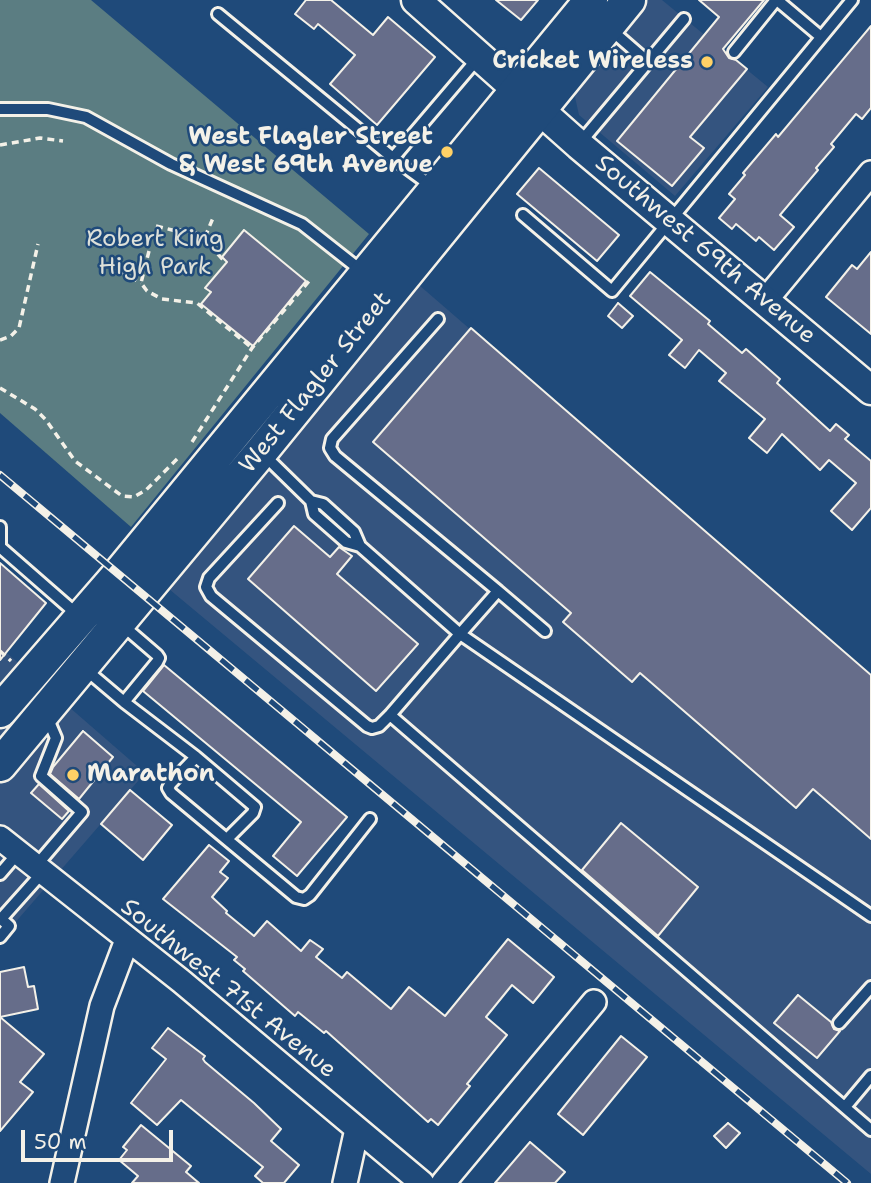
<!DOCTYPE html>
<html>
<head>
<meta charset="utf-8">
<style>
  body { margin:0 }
  #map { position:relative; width:871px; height:1183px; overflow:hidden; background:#1f4a7a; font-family:"Shantell Sans",sans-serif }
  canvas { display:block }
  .scale { position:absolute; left:21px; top:1130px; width:152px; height:32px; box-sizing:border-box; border:4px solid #f4f1e8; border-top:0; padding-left:9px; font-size:21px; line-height:24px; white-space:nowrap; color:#f4f1e8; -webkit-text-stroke:5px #1f4a7a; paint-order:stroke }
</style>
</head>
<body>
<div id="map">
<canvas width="871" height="1183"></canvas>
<div class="scale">50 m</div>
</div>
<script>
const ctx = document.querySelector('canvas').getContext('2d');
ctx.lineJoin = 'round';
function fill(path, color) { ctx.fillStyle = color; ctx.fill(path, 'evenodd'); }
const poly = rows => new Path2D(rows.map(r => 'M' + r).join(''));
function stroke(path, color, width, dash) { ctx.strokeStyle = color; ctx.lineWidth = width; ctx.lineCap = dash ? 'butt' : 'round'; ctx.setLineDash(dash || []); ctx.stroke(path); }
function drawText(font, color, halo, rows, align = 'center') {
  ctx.font = font + ' "Shantell Sans",sans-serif'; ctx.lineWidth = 5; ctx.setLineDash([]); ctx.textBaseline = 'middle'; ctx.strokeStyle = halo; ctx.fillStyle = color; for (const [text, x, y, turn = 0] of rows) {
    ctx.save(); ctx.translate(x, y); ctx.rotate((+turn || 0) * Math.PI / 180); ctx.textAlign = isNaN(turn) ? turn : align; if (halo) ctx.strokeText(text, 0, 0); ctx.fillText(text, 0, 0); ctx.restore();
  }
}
fill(poly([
  [648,0,662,0,768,87,675,196,579,115,575,97,580,79],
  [419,285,871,676,871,1174,169,589],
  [0,647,145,773,0,940]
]), '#34547f');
fill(poly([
  [0,0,91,0,369,234,131,527,0,413]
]), '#5b7d82');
const building = poly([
  [306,0,331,0,373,35,388,17,435,57,377,125,330,84,355,55,318,24,314,29,295,14,306,0],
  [496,0,538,0,521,20,496,0],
  [699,0,764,0,723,49,729,58,736,60,747,69,690,137,704,148,672,186,617,141,719,17,699,0],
  [871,26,871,108,862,119,856,114,831,144,834,147,816,168,818,170,780,215,794,227,774,250,759,237,756,241,736,224,732,229,719,218,735,199,729,194,745,175,743,173,776,134,778,137,871,26],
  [539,168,619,235,597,261,517,194,539,168],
  [244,230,306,281,253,346,201,304,211,292,205,288,227,262,222,257,244,230],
  [871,252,871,334,826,297,852,265,857,269,871,252],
  [650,272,710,321,708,324,742,353,746,349,780,379,777,383,830,431,836,424,849,435,845,439,871,461,871,508,852,530,831,511,856,483,829,460,820,470,782,434,767,453,749,438,765,419,719,381,726,373,699,350,685,368,669,355,682,340,630,296,650,272],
  [618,303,633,316,622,328,608,316,618,303],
  [471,328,871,675,871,839,813,789,796,808,640,673,632,682,563,622,571,613,373,442,471,328],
  [294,526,330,557,339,547,352,556,337,574,418,644,376,691,248,579,294,526],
  [0,563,46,603,0,660,0,563],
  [164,665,347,817,297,876,273,856,301,822,143,691,164,665],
  [83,731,113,757,79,799,50,774,53,767,83,731],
  [39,784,69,811,62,819,31,793,39,784],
  [130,790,172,825,143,860,101,824,130,790],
  [621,823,698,887,658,936,582,870,621,823],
  [209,845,229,861,220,872,228,878,212,897,227,911,226,913,254,936,267,921,301,951,310,940,323,949,316,957,342,978,347,972,391,1009,409,987,445,1016,508,939,554,977,533,1003,512,985,486,1017,507,1035,467,1084,470,1086,438,1125,431,1119,428,1122,326,1031,324,1033,298,1012,295,1016,243,971,245,969,234,960,237,957,163,899,209,845],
  [24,967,28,987,34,986,38,1009,0,1017,0,972,24,967],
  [798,995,831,1022,834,1029,840,1031,817,1058,774,1023,798,995],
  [0,1017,44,1054,20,1082,33,1092,0,1131,0,1017],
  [168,1028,205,1056,203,1059,205,1062,254,1103,281,1129,271,1141,299,1165,284,1183,263,1183,255,1176,263,1167,181,1100,157,1125,131,1103,166,1059,152,1048,168,1028],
  [621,1036,647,1057,583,1135,558,1114,621,1036],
  [728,1123,740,1133,726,1148,714,1136,728,1123],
  [141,1125,191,1166,186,1172,199,1183,132,1183,138,1176,119,1160,127,1150,123,1147,141,1125],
  [530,1142,565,1172,555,1183,495,1183,530,1142]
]);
fill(building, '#666d8a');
stroke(building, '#f4f1e8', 2);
const service = poly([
  [777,0,821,37],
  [218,14,393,158],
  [610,29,648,62],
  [734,52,776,0],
  [0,109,48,109,86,117,171,164,302,224,363,272],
  [580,143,684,19],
  [433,187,393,158,479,57],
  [523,215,612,291,852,0],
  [438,319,332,439,330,448,335,456,498,591,460,634,871,916],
  [263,454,311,501],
  [311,501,323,504,354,532,360,546,346,542,314,514,311,501],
  [278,503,209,578,206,587,211,596,367,726,372,728,379,726,390,715,460,634,360,546],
  [0,527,0,547,79,616],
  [498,591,545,631],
  [85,669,124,702,157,662,159,658,157,655,121,624],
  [124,702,196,757,171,783,168,788,171,793,296,897,304,899,310,895,370,819],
  [390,715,871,1130],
  [196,757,255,807,253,813,228,838],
  [35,867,82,812,41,776,56,738,50,724,43,718],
  [0,874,18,853],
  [0,918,9,926,0,937],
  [1,919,42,873],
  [839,1023,871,987],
  [845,1107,871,1076]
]);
const minor = poly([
  [765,301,871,173],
  [0,838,181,981,422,1183],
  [62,1183,102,1006,127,940],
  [345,1183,357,1129],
  [443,1183,594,1002]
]);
const tertiary = poly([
  [416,0,579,145,871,390]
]);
const secondary = poly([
  [0,711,118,575,591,0],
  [0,765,261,452,629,0]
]);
stroke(service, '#f4f1e8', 16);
stroke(minor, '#f4f1e8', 28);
stroke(tertiary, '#f4f1e8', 33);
stroke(secondary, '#f4f1e8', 37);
stroke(poly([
  [0,145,40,138,63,141],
  [156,226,172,230,188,230,201,235,223,260],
  [205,237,213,218],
  [149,251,141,283,147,291,162,299,197,303,252,348],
  [120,271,141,283],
  [0,340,11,336,19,328,38,244],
  [0,388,35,409,46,420,75,461,122,496,134,497,146,490,180,456],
  [192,442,252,348,310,280],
  [0,651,11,661]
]), '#f4f1e8', 3.5, [7, 5]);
stroke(service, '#1f4a7a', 10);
stroke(minor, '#1f4a7a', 23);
stroke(tertiary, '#1f4a7a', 28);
stroke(secondary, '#1f4a7a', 32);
const rail = poly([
  [0,475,847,1183]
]);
stroke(rail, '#f4f1e8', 8);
stroke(rail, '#1f4a7a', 5, [16]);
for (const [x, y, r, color] of [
  [707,62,7,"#ffd166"],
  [447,152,7,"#ffd166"],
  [73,775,7,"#ffd166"]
]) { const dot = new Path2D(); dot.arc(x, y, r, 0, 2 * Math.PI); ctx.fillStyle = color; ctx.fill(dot); stroke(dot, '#1f4a7a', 2.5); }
drawText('bold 24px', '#f4f1e8', '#1f4a7a', [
  ["Cricket Wireless",693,62],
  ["West Flagler Street",433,138],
  ["& West 69th Avenue",433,166],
  ["Marathon",87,775,"left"]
], 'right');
drawText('24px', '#dde0d9', '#1f4a7a', [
  ["Robert King",155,240],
  ["High Park",155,268]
]);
drawText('24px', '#f4f1e8', '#1f4a7a', [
  ["Southwest 69th Avenue",705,250,40],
  ["West Flagler Street",316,383,-51],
  ["Southwest 71st Avenue",228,989,39]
]);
</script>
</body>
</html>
